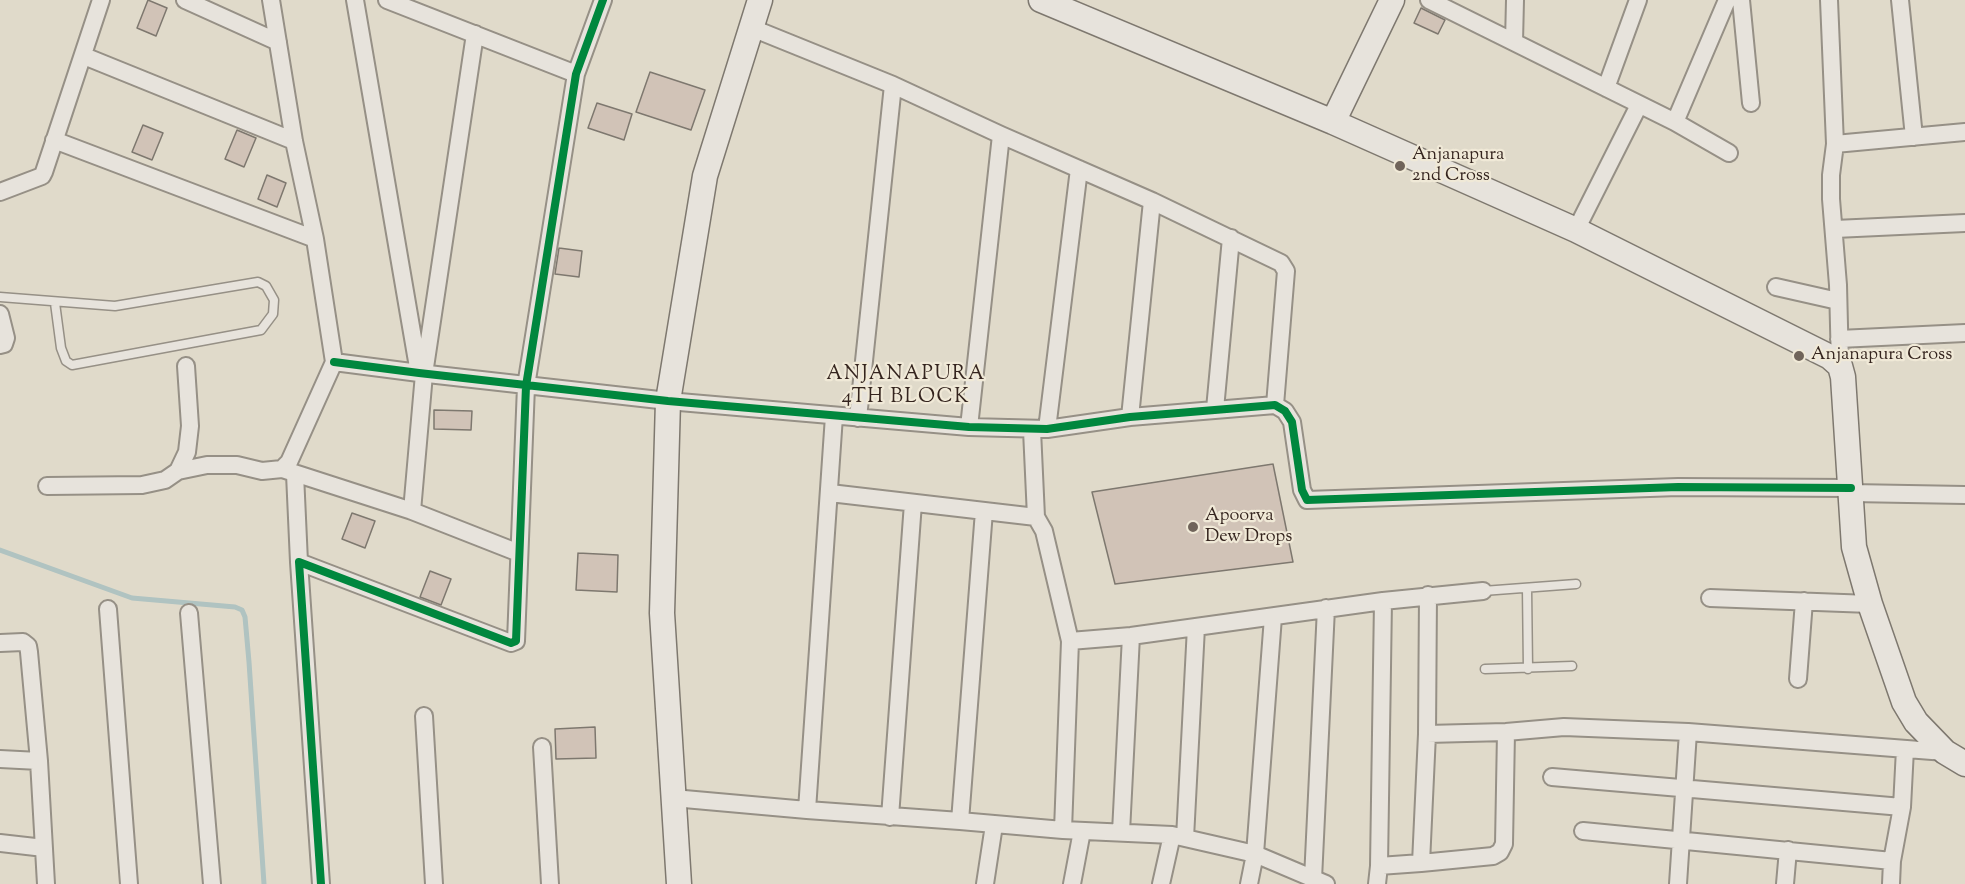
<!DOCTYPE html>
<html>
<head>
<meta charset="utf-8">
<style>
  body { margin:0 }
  canvas { display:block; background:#e0daca }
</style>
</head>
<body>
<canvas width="1965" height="884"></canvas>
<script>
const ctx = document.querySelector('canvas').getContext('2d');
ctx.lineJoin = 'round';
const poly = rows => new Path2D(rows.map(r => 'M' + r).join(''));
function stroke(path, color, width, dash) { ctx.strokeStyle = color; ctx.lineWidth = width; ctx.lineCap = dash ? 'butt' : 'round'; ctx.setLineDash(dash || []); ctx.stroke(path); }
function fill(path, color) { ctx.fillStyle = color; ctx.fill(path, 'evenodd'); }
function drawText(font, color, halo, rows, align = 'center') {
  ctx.font = font + ' "Sorts Mill Goudy",serif'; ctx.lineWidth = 4.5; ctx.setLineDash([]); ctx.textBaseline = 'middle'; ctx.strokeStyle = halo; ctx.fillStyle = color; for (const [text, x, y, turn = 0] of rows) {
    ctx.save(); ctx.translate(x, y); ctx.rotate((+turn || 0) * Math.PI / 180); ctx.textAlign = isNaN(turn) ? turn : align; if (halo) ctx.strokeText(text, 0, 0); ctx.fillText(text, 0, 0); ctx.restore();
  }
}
stroke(poly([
  [0,550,132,598,235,607,242,610,245,617,249,662,264,884]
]), '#b0c3c1', 5);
const building = poly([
  [148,0,167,8,156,36,137,28,148,0],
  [1421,8,1445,20,1438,34,1414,23,1421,8],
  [650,72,705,90,691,130,636,112,650,72],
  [597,103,632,114,624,140,588,128,597,103],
  [143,125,163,133,152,160,132,152,143,125],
  [237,130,256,138,244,167,225,159,237,130],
  [267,175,286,183,277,207,258,199,267,175],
  [559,248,582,251,579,277,555,274,559,248],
  [434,410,472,411,471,430,434,429,434,410],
  [1273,464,1293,562,1115,584,1092,492,1273,464],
  [352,513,375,521,365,548,342,539,352,513],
  [578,553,618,555,617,592,576,590,578,553],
  [430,571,451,579,441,605,420,597,430,571],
  [595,727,596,758,556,759,555,729,595,727]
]);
fill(building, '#d1c3b7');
stroke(building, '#7e786f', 1.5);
const lane = poly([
  [0,297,115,306,258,282,266,286,274,300,273,314,261,330,72,365,66,361,61,348,55,303],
  [1527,588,1528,669],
  [1483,591,1576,584],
  [1485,669,1572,666]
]);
const street = poly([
  [185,0,278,42],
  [271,0,294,141,315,239,334,362,289,462,282,469],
  [355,0,419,373],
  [387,0,576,74],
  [1429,0,1675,122,1729,153],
  [1741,0,1751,103],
  [1829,0,1835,144,1831,175,1831,199,1838,285,1840,366],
  [1900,0,1914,137],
  [752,28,893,85,1001,135,1152,201,1281,263,1286,271,1275,405],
  [1514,42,1515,0],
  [84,56,294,141],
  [1606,88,1638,0],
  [1675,122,1727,0],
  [54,140,315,239],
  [1835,144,1965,132],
  [0,192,42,176,44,172,101,0],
  [1835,229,1965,223],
  [1576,230,1639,105],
  [1776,287,1838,301],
  [0,314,6,338,4,344,0,345],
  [1839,339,1965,333],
  [334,362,419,373,668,401,969,427,1047,429,1130,417,1275,405,1285,411,1292,422,1302,490,1307,500,1678,487,1851,488],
  [1215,409,1231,238],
  [1130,417,1152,201],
  [858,418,893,85],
  [969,427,1001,135],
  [1047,429,1079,169],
  [1032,430,1036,517,1044,531,1070,641,1131,636,1383,601,1483,591],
  [178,471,187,452,190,426,186,366],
  [295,474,299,562],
  [47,486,142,485,165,480,178,471,207,465,237,465,262,471,282,469,412,511,519,553],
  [830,493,1036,517],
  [1851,493,1965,495],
  [412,511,424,374,475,34],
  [1710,598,1870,604],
  [108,609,129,884],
  [189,613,212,884],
  [0,643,23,642,28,646,29,652,39,761,46,884],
  [1798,679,1804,601],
  [424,716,434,884],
  [1427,734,1506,732,1564,727,1688,732,1945,752],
  [542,747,550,884],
  [0,759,39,761],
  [1552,777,1902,807,1892,861,1891,884],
  [673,798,807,810,960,821,1063,830,1172,835,1255,854,1326,884],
  [1902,807,1905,749],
  [807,810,834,416],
  [890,817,913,503],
  [960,821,984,511],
  [1063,830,1070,641],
  [1583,831,1892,861],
  [1121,832,1131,636],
  [1185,838,1196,627],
  [0,843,44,848],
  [1421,863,1493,856,1500,852,1504,844,1506,732],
  [1379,866,1421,863,1427,734,1428,595],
  [1313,879,1326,608],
  [321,884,299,562,511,643,516,641,526,386,576,74,603,0],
  [985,884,994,825],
  [1072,884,1082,831],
  [1161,884,1172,835],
  [1249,884,1255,854,1273,617],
  [1377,884,1379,866,1383,601],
  [1678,884,1688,732],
  [1785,884,1788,850]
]);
const secondary = poly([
  [1041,0,1333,122,1576,230,1830,357,1840,366,1843,377,1854,547,1870,604,1904,702,1916,722,1945,752,1965,764],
  [1333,122,1392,0],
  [679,884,662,613,668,401,705,176,760,0]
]);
stroke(lane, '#969086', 11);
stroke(street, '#969086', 20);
stroke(secondary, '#7e786f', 27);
stroke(lane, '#e7e3dc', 8);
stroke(street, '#e7e3dc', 16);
stroke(secondary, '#e7e3dc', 24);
stroke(poly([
  [334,362,419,373,668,401,969,427,1047,429,1130,417,1275,405,1285,411,1292,422,1302,490,1307,500,1678,487,1851,488],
  [321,884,299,562,511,643,516,641,526,386,576,74,603,0]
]), '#00873e', 8);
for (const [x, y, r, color] of [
  [1400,166,6,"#70645a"],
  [1799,356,6,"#70645a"],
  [1193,527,6,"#70645a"]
]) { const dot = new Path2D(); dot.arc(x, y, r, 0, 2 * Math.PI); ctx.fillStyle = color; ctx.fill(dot); stroke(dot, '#f0e9d7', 2); }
drawText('18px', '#34241e', '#f0e9d7', [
  ["Anjanapura",1412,156],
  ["2nd Cross",1412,177],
  ["Anjanapura Cross",1811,356],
  ["Apoorva",1205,517],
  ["Dew Drops",1205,538]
], 'left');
ctx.letterSpacing = '1.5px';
drawText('20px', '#34241e', '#f0e9d7', [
  ["ANJANAPURA",906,376],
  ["4TH BLOCK",906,399]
]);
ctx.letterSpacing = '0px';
</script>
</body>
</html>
